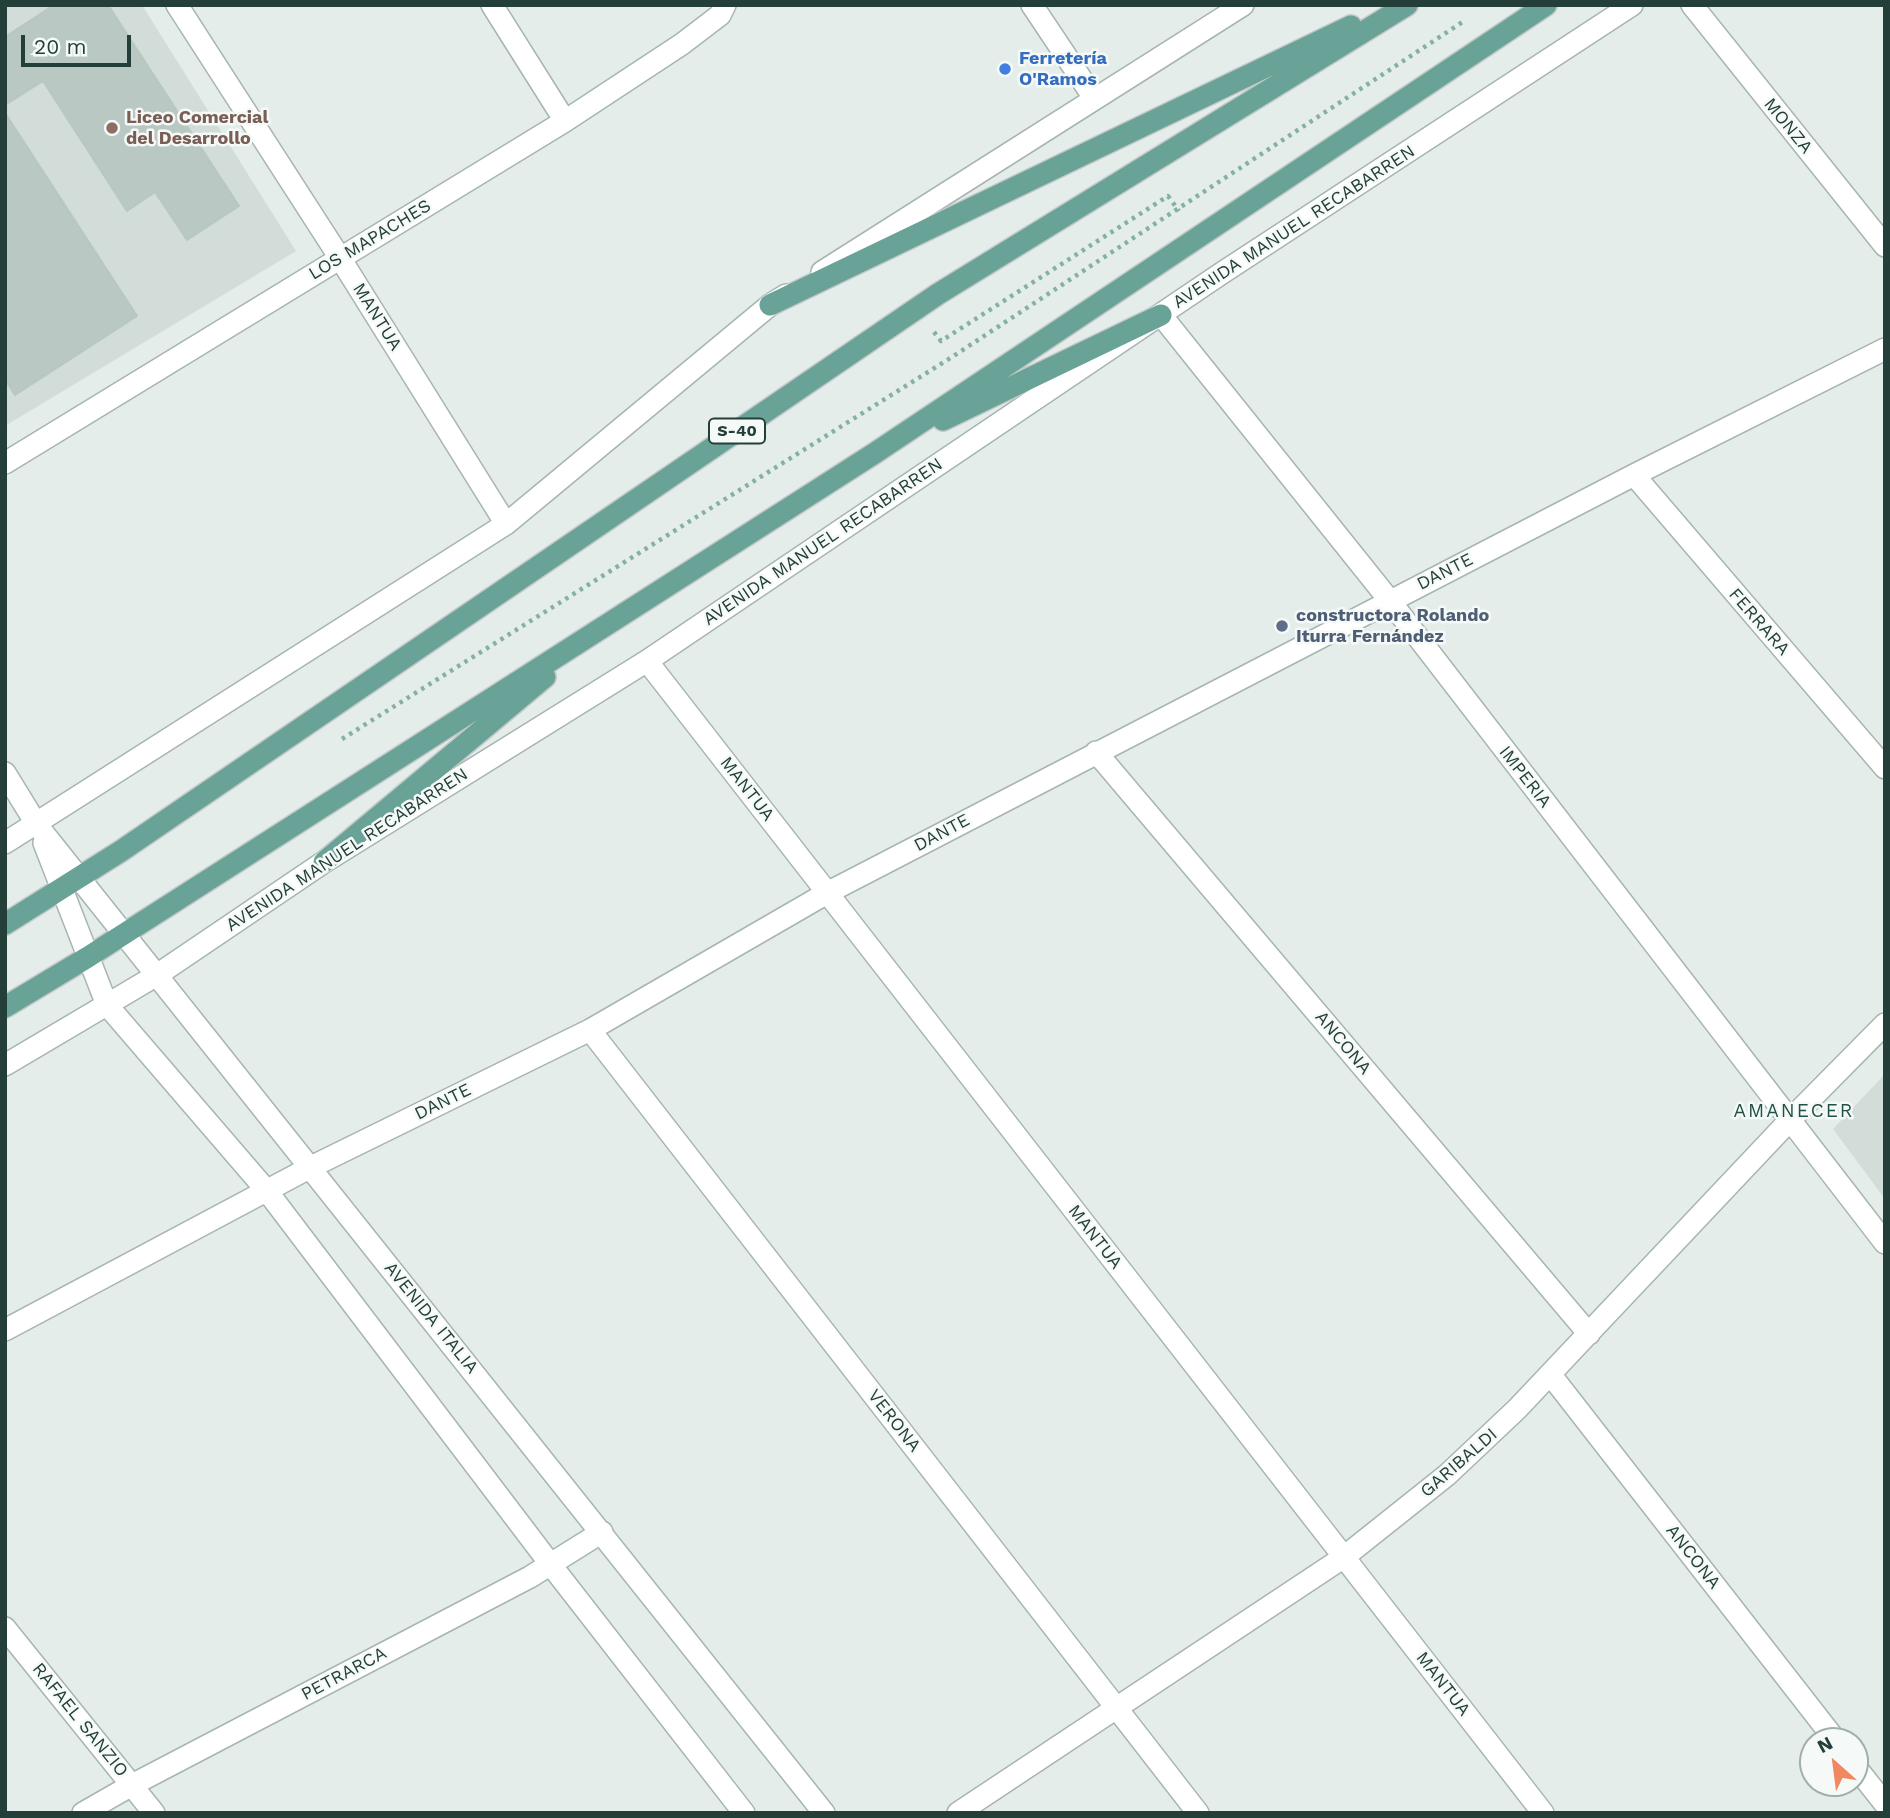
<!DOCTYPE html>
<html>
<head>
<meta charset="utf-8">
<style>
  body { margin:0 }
  #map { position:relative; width:1890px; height:1818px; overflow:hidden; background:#e4edea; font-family:"Work Sans",sans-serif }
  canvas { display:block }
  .frame { position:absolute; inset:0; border:7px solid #243f39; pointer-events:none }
  .north { position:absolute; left:1799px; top:1727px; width:70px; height:70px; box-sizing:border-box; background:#f5faf8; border:2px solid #a1afac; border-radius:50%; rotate:332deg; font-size:19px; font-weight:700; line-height:28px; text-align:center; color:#243f39 }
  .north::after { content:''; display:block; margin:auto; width:24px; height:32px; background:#f08960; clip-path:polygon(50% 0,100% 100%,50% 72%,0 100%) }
  .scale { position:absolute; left:21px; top:35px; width:110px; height:32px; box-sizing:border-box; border:4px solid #243f39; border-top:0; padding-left:9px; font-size:21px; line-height:24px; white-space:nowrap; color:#243f39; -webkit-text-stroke:5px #f5faf8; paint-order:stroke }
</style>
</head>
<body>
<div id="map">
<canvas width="1890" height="1818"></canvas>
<div class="frame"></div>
<div class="north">N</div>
<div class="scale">20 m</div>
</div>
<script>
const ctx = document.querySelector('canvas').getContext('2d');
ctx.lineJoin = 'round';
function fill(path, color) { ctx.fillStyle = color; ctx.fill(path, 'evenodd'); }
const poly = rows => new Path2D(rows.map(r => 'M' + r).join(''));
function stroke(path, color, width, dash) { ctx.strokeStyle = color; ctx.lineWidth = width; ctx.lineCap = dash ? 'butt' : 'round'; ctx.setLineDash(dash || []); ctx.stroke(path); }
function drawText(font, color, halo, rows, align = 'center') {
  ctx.font = font + ' "Work Sans",sans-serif'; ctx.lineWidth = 5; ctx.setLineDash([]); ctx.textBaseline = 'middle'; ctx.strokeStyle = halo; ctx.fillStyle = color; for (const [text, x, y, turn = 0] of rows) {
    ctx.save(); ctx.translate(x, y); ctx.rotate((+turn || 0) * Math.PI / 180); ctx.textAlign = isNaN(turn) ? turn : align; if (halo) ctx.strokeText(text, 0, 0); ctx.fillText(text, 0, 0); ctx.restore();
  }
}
fill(poly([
  [5,5,142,5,296,251,5,426],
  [1885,1074,1885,1199,1833,1129]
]), '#d2ddd9');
const building = poly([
  [54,5,108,5,239,206,187,240,155,192,127,211,43,81,5,105,5,37,54,5],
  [5,113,137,316,15,395,5,379,5,113]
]);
fill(building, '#b9c8c3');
stroke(building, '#b7c7c1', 2);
const minor = poly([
  [177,5,340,258,506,524],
  [492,5,565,121],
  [1032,5,1094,98],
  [1692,5,1885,246],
  [822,272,1243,5],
  [1161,315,1390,601,1885,1243],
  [5,463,565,121,682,44,720,15,725,5],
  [1634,475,1885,768],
  [647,661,1543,1813],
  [1096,752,1589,1334],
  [5,773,37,825,824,1813],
  [5,843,506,524,770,305,786,295],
  [44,843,107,1005,267,1191,551,1565,744,1813],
  [590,1030,1198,1813],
  [5,1065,157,975,324,862,647,661,1222,273,1632,5],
  [5,1330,311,1167,590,1030,827,893,1634,475,1885,349],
  [1550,1374,1836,1741],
  [5,1628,154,1813],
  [1855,1766,1885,1804],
  [83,1813,132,1785,530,1577,602,1532],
  [958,1813,1344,1557,1447,1475,1517,1409,1790,1120,1885,1024]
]);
const major = poly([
  [770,305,1351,26],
  [943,420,1161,315],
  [324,862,545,677],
  [5,924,121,851,938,294,1407,5],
  [5,1007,88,957,875,453,1546,5]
]);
stroke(minor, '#a7b5b1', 24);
stroke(major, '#c2c9c8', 24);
stroke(poly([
  [934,332,941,341,1168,196,1179,211],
  [342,739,952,357,1464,21]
]), '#85b1a5', 4.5, [3.5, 5]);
stroke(minor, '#fff', 21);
stroke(major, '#69a296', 21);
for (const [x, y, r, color] of [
  [1005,69,7,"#3f7fe0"],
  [112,128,7,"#8d6e63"],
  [1282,626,7,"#5c6f8a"]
]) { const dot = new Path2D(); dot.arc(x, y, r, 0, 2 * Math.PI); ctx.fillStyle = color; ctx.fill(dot); stroke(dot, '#f5faf8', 2.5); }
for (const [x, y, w] of [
  [737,431,56]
]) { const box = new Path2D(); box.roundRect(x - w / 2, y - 12.5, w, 25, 5); ctx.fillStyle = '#f5faf8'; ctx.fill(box); stroke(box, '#243f39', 2); }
drawText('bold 16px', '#243f39', null, [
  ["S-40",737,431]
]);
drawText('bold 18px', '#366cbe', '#f5faf8', [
  ["Ferretería",1019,59],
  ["O'Ramos",1019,80]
], 'left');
drawText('bold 18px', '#785e54', '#f5faf8', [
  ["Liceo Comercial",126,118],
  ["del Desarrollo",126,139]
], 'left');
drawText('18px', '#243f39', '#f5faf8', [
  ["MONZA",1788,126,51],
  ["AVENIDA MANUEL RECABARREN",1294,227,-33],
  ["LOS MAPACHES",370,240,-31],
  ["MANTUA",377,317,58],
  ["AVENIDA MANUEL RECABARREN",823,542,-34],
  ["DANTE",1445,572,-27],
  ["FERRARA",1759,622,49],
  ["IMPERIA",1525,777,52],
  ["MANTUA",747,789,52],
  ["DANTE",942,833,-28],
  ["AVENIDA MANUEL RECABARREN",347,850,-33],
  ["ANCONA",1343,1043,50],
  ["DANTE",443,1102,-26],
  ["MANTUA",1095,1237,52],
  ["AVENIDA ITALIA",431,1318,51],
  ["VERONA",894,1421,52],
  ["GARIBALDI",1459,1463,-41],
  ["ANCONA",1693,1557,52],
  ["PETRARCA",344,1674,-28],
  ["MANTUA",1443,1684,52],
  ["RAFAEL SANZIO",80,1720,51]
]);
drawText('bold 18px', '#4e5e75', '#f5faf8', [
  ["constructora Rolando",1296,616],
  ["Iturra Fernández",1296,637]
], 'left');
ctx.letterSpacing = '2px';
drawText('19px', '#1f5147', '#f5faf8', [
  ["AMANECER",1794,1111]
]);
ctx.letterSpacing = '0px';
</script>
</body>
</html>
